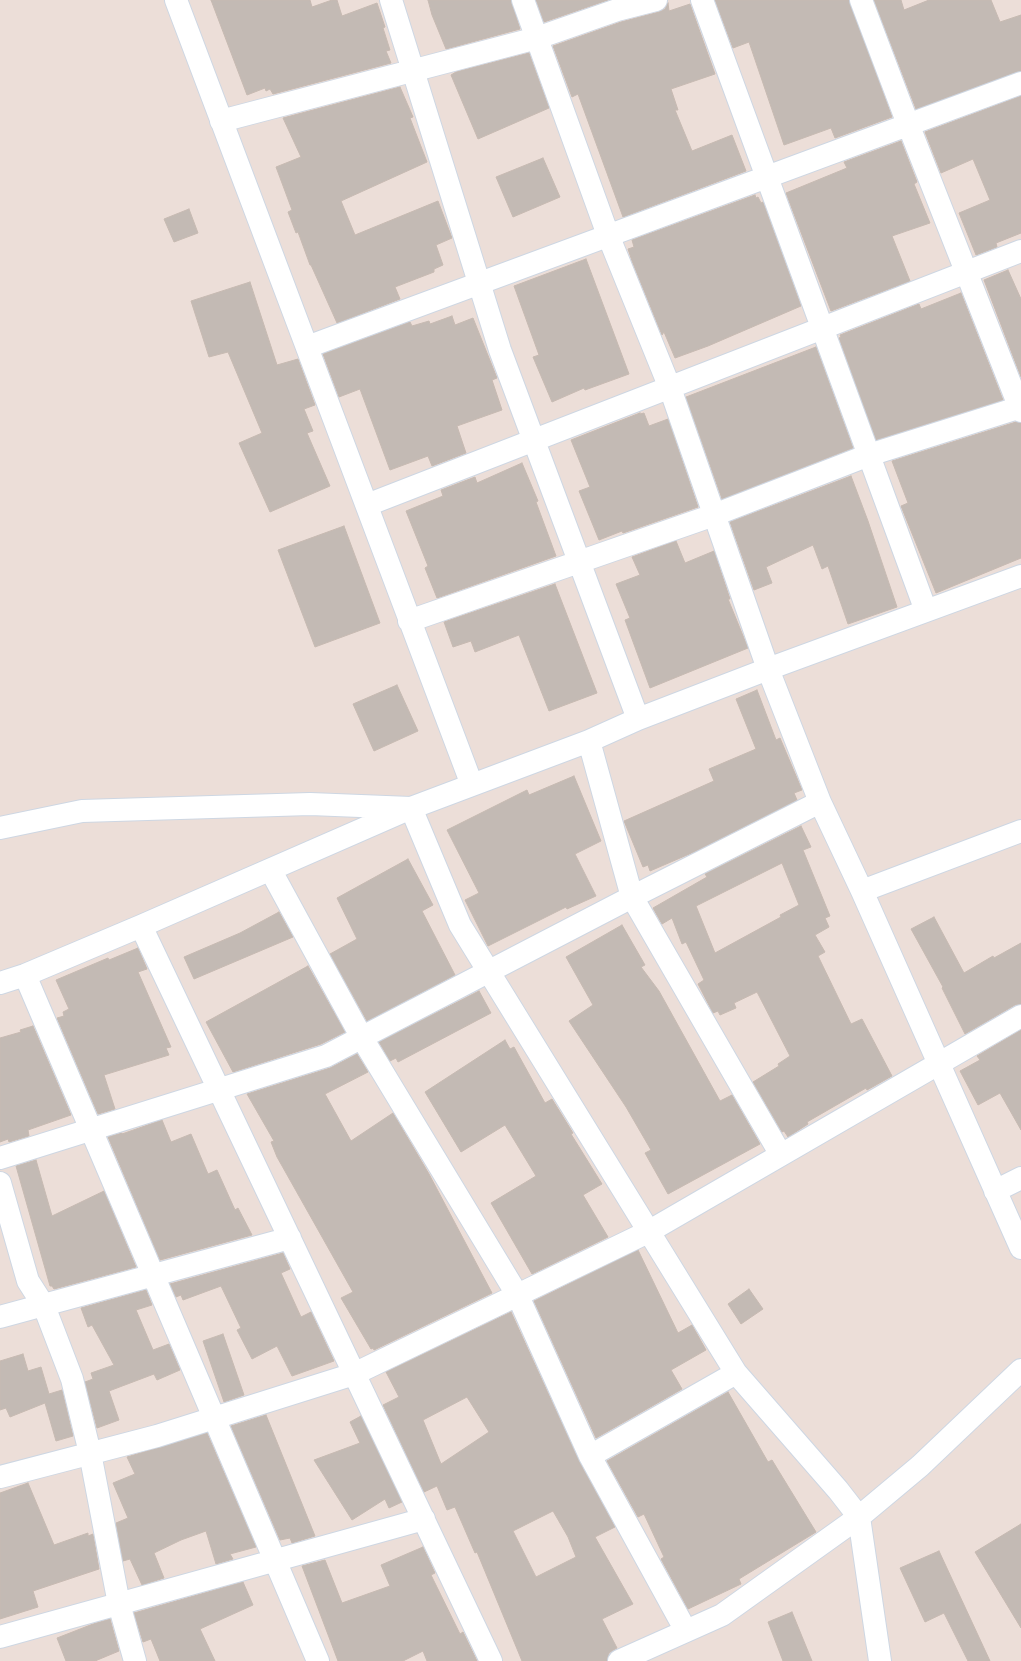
<!DOCTYPE html>
<html>
<head>
<meta charset="utf-8">
<style>
  body { margin:0 }
  canvas { display:block; background:#ecded8 }
</style>
</head>
<body>
<canvas width="1021" height="1661"></canvas>
<script>
const ctx = document.querySelector('canvas').getContext('2d');
ctx.lineJoin = 'round';
function fill(path, color) { ctx.fillStyle = color; ctx.fill(path, 'evenodd'); }
const poly = rows => new Path2D(rows.map(r => 'M' + r).join(''));
function stroke(path, color, width, dash) { ctx.strokeStyle = color; ctx.lineWidth = width; ctx.lineCap = dash ? 'butt' : 'round'; ctx.setLineDash(dash || []); ctx.stroke(path); }
const building = poly([
  [211,0,310,0,312,7,332,0,337,0,342,16,377,3,385,27,383,28,390,50,386,51,391,63,273,94,270,89,266,91,265,88,247,95,211,0],
  [428,0,511,0,520,29,446,49,432,15,428,0],
  [536,0,608,0,544,22,536,0],
  [715,0,849,0,892,117,835,138,831,128,784,145,749,42,733,48,715,0],
  [874,0,901,0,904,10,929,0,991,0,1000,22,1021,15,1021,71,916,109,874,0],
  [668,3,669,11,690,4,715,74,671,89,678,110,675,110,692,151,732,135,746,171,623,217,578,94,572,97,553,46,621,22,659,12,665,9,668,3],
  [529,53,549,108,478,139,451,75,456,72,529,53],
  [400,87,413,117,410,118,427,162,341,201,355,235,438,201,452,238,436,245,443,265,434,269,434,272,395,287,400,299,337,323,311,265,310,265,298,232,296,233,288,212,292,210,276,167,301,157,283,118,400,87],
  [1021,96,1021,233,996,243,997,247,976,255,959,213,990,200,973,159,941,173,925,132,1021,96],
  [901,141,917,182,914,184,930,223,892,236,910,281,831,311,786,193,847,168,844,162,901,141],
  [543,158,560,197,513,217,496,177,543,158],
  [755,195,756,198,758,197,761,203,763,202,801,306,708,346,675,358,664,332,662,335,632,261,628,249,634,247,632,240,755,195],
  [189,209,198,233,174,242,164,219,189,209],
  [586,259,629,374,585,390,584,388,552,402,533,357,539,355,514,286,586,259],
  [1008,270,1021,299,1021,377,984,280,1008,270],
  [250,282,277,365,298,359,315,405,304,409,313,431,307,433,330,486,270,512,239,443,262,433,228,352,209,357,191,301,250,282],
  [961,293,1003,400,876,440,839,338,841,337,840,335,919,304,921,309,961,293],
  [452,316,455,325,473,318,497,378,492,380,502,410,457,426,466,453,432,466,428,456,390,470,360,389,339,397,323,354,410,322,412,326,429,321,430,324,452,316],
  [816,347,853,448,722,499,686,397,816,347],
  [640,413,640,414,644,413,649,426,668,419,698,507,623,533,622,531,599,540,579,491,590,487,571,440,640,413],
  [1016,422,1021,423,1021,558,936,593,901,506,908,503,892,461,1016,422],
  [522,463,538,501,536,502,556,556,437,598,425,568,428,566,406,511,443,496,441,490,475,477,477,483,522,463],
  [851,476,868,521,897,607,848,624,828,566,822,569,813,545,766,567,772,583,754,590,730,522,851,476],
  [344,526,380,623,315,647,278,550,344,526],
  [676,541,685,563,714,551,730,599,728,599,748,648,650,688,625,620,630,618,616,584,640,575,632,557,676,541],
  [555,584,597,693,549,711,519,635,475,652,471,641,453,647,444,622,555,584],
  [397,685,418,731,374,751,353,704,397,685],
  [757,690,776,740,780,738,802,790,794,793,797,800,694,852,650,871,648,865,643,867,624,821,714,781,709,769,756,749,736,699,757,690],
  [574,776,601,841,575,854,596,896,567,909,566,907,488,946,465,900,479,893,447,830,527,790,529,795,574,776],
  [801,826,811,847,803,850,830,916,825,918,829,927,815,935,825,952,818,956,851,1024,862,1019,892,1076,867,1090,866,1088,807,1122,808,1124,788,1137,784,1131,782,1132,753,1082,779,1066,778,1064,790,1056,757,992,734,1003,736,1008,720,1015,718,1011,713,1013,698,984,704,980,686,942,682,944,672,918,662,924,653,908,707,877,705,874,801,826],
  [782,863,799,905,780,915,781,917,715,953,696,906,782,863],
  [408,859,433,905,422,911,455,975,367,1021,330,954,357,939,337,898,408,859],
  [279,912,293,937,194,979,184,957,240,933,279,912],
  [934,917,964,973,993,956,994,958,1021,943,1021,1004,1015,1005,965,1034,942,988,943,987,911,929,934,917],
  [622,925,645,965,641,967,659,991,720,1101,732,1095,760,1144,668,1194,645,1153,651,1150,626,1107,569,1021,593,1005,566,957,622,925],
  [138,948,147,969,138,972,171,1047,166,1048,169,1055,104,1075,115,1109,98,1114,57,1018,64,1016,63,1012,69,1009,56,980,108,958,109,960,138,948],
  [308,966,345,1032,321,1044,233,1072,206,1022,308,966],
  [479,991,491,1013,398,1062,396,1058,390,1061,379,1042,479,991],
  [33,1026,71,1115,28,1130,29,1136,9,1142,8,1139,0,1142,0,1038,21,1032,20,1030,33,1026],
  [1021,1030,1021,1130,1000,1093,978,1105,960,1071,980,1060,977,1056,1021,1030],
  [505,1040,510,1049,514,1047,545,1103,552,1099,573,1133,571,1134,602,1184,583,1195,608,1237,532,1274,491,1203,536,1176,505,1125,461,1152,425,1092,505,1040],
  [357,1054,368,1072,325,1094,351,1141,393,1113,429,1174,492,1293,374,1350,373,1348,371,1349,341,1298,353,1292,277,1157,271,1142,274,1141,247,1094,330,1068,357,1054],
  [162,1120,171,1142,191,1134,208,1174,217,1170,235,1210,238,1208,252,1235,160,1260,108,1137,122,1133,122,1134,162,1120],
  [36,1160,52,1216,104,1191,136,1267,54,1289,52,1286,50,1286,16,1166,36,1160],
  [638,1250,678,1333,692,1325,706,1350,671,1370,682,1389,596,1438,534,1301,638,1250],
  [283,1253,290,1269,281,1273,301,1317,311,1312,334,1361,292,1376,277,1346,252,1359,237,1330,241,1328,221,1286,183,1300,181,1295,176,1297,170,1284,283,1253],
  [749,1289,763,1309,741,1324,728,1304,749,1289],
  [146,1290,152,1305,136,1310,153,1350,169,1344,180,1370,157,1380,154,1374,109,1391,119,1420,97,1428,85,1382,93,1379,91,1373,114,1365,92,1325,88,1327,81,1308,146,1290],
  [511,1312,579,1461,615,1527,595,1537,633,1604,602,1619,617,1648,609,1653,607,1661,522,1661,477,1552,475,1553,455,1507,447,1510,437,1486,424,1492,383,1405,399,1397,386,1372,511,1312],
  [467,1397,489,1432,441,1464,423,1420,467,1397],
  [553,1511,568,1537,576,1557,536,1577,513,1531,553,1511],
  [223,1334,244,1395,224,1402,203,1341,223,1334],
  [23,1354,28,1371,41,1367,49,1394,62,1390,73,1436,56,1441,45,1403,10,1417,6,1408,0,1410,0,1361,23,1354],
  [728,1392,768,1462,772,1460,816,1532,739,1579,741,1584,688,1609,661,1559,664,1557,644,1514,638,1517,607,1461,728,1392],
  [266,1415,315,1536,292,1543,290,1538,280,1540,231,1426,266,1415],
  [361,1416,402,1502,389,1508,385,1499,352,1520,314,1460,360,1443,350,1422,361,1416],
  [207,1433,256,1547,230,1554,233,1559,216,1564,206,1531,181,1540,154,1553,164,1578,142,1585,130,1559,123,1561,116,1523,128,1518,113,1483,135,1474,127,1457,207,1433],
  [28,1483,54,1545,88,1533,88,1536,93,1534,99,1569,33,1591,38,1607,0,1619,0,1493,28,1483],
  [1021,1524,1021,1628,975,1552,1021,1524],
  [423,1547,435,1573,431,1575,460,1634,463,1632,477,1661,427,1661,423,1651,403,1661,338,1661,302,1566,325,1560,342,1603,390,1586,381,1565,423,1547],
  [939,1551,990,1661,968,1661,944,1613,925,1622,900,1568,939,1551],
  [243,1582,253,1605,200,1629,215,1661,160,1661,151,1639,143,1642,134,1613,243,1582],
  [792,1612,812,1661,783,1661,768,1622,792,1612],
  [110,1619,119,1651,95,1661,66,1661,57,1638,93,1624,110,1619]
]);
fill(building, '#c3bab4');
stroke(building, '#c7bab2', 1);
const minor = poly([
  [176,0,472,785],
  [391,0,500,350,638,719],
  [523,0,608,235,670,388,768,669,820,802,862,891,1021,1248],
  [702,0,926,611],
  [861,0,908,124,1021,411],
  [221,121,537,38,617,10,656,0],
  [307,347,1021,83],
  [367,505,1021,251],
  [409,621,714,515,869,455,1021,407],
  [589,741,632,897,781,1155],
  [0,828,82,811,310,804,411,808,460,925,736,1373,838,1490,859,1517,880,1661],
  [271,871,362,1038,518,1296,590,1456,686,1631],
  [862,891,1021,831],
  [141,926,491,1661],
  [25,975,318,1661],
  [0,983,25,975,141,926,411,808,589,741,638,719,768,669,1021,576],
  [0,1158,326,1056,632,897,820,802],
  [0,1183,28,1281,44,1306,72,1379,90,1453,119,1604,135,1661],
  [995,1191,1021,1178],
  [0,1317,290,1238],
  [590,1456,736,1373],
  [0,1477,157,1436,354,1374,648,1232,1021,1016],
  [0,1637,424,1519],
  [619,1661,722,1615,859,1517,920,1466,1021,1370]
]);
stroke(minor, '#ced7e3', 24);
stroke(minor, '#fff', 22);
</script>
</body>
</html>
